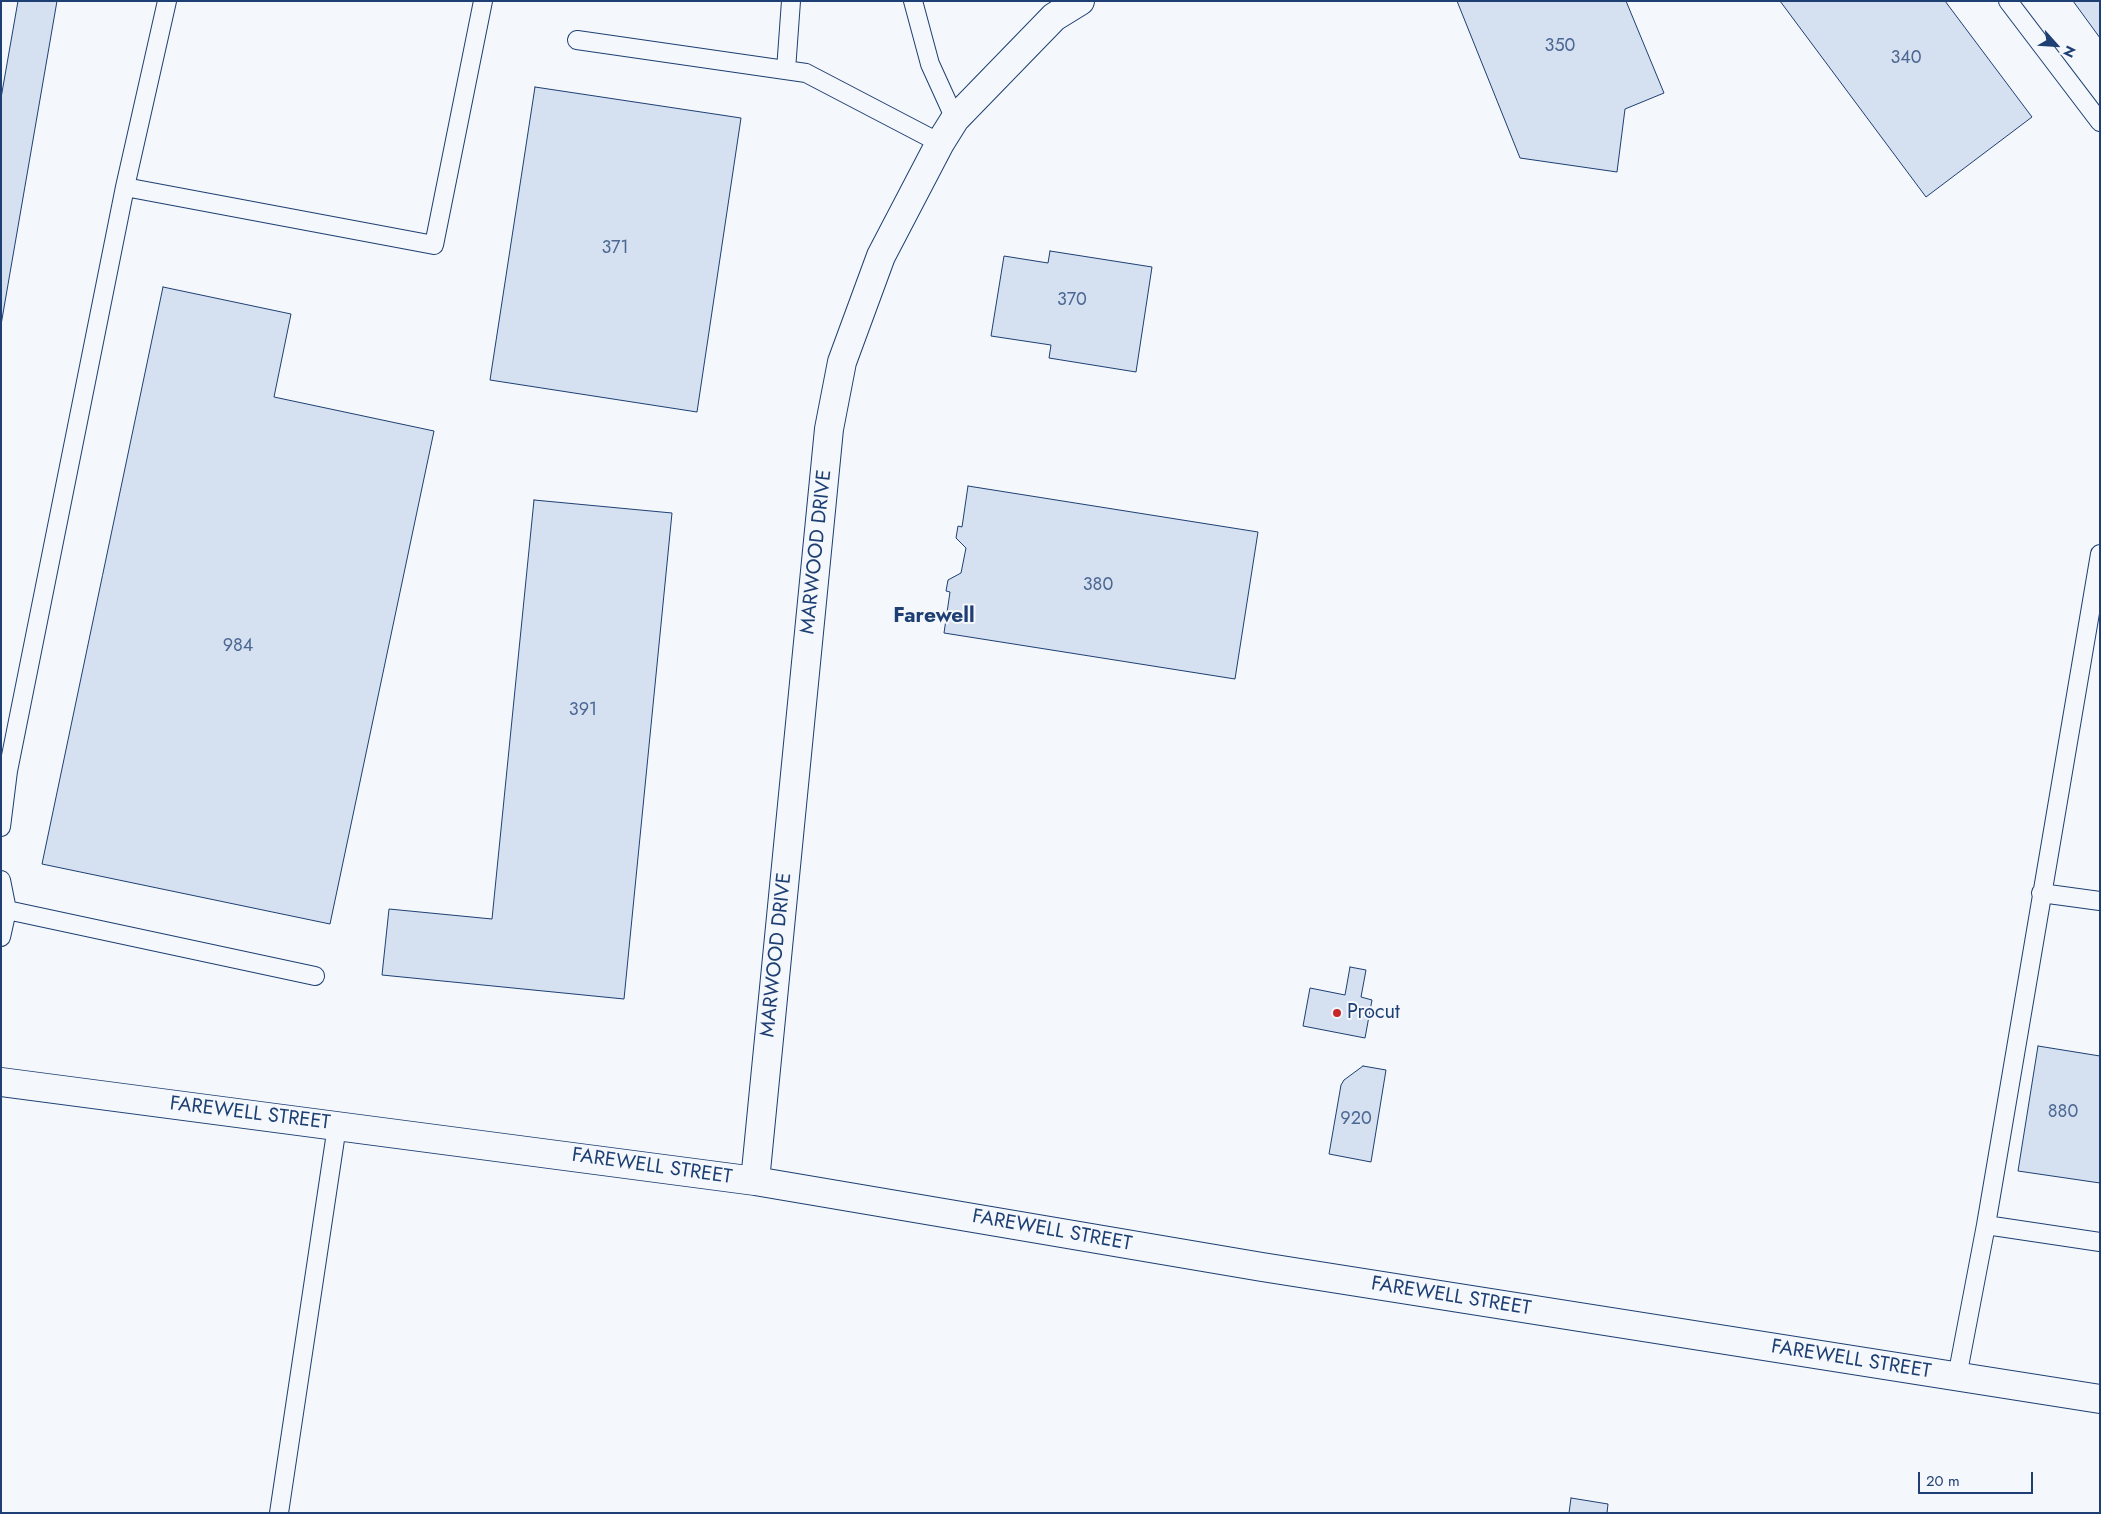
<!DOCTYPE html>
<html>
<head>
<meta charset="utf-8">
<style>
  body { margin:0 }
  #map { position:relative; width:2101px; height:1514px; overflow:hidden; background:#f4f7fb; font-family:Jost,sans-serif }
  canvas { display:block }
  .frame { position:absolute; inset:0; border:2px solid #1d3f73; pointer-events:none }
  .north { position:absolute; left:2031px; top:20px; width:50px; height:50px; -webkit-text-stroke:4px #f4f7fb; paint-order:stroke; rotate:116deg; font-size:14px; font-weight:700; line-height:20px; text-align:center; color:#1d3f73 }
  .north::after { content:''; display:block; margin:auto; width:18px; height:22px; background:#1d3f73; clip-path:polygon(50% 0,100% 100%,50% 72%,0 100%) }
  .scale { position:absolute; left:1918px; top:1472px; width:115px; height:22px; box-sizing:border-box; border:2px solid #1d3f73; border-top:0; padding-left:6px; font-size:15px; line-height:18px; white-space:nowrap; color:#1d3f73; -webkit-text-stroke:4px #f4f7fb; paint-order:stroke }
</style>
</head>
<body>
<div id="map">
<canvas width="2101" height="1514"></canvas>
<div class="frame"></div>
<div class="north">N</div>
<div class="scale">20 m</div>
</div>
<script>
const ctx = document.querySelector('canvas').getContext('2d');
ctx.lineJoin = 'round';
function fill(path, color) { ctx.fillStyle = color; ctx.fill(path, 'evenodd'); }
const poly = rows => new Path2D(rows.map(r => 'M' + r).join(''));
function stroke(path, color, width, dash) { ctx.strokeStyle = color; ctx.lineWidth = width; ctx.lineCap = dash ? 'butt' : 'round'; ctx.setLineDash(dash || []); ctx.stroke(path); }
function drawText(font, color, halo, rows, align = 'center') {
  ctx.font = font + ' Jost,sans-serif'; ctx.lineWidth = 4; ctx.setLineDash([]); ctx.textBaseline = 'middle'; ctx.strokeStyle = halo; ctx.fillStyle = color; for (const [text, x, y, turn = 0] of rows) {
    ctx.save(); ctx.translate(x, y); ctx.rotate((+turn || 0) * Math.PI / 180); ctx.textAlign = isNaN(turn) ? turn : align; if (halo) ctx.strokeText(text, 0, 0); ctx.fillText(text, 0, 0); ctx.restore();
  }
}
const building = poly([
  [18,1,57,1,1,325,1,98,18,1],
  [1457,1,1626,1,1664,93,1625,109,1617,172,1520,158,1457,1],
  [1780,1,1945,1,2032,117,1926,197,1780,1],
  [2073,1,2100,1,2100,38,2073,1],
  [535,87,741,118,697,412,490,380,535,87],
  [1050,251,1152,267,1136,372,1049,358,1051,345,991,336,1004,256,1048,263,1050,251],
  [163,287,291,314,274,397,434,431,330,924,42,864,163,287],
  [968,486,1258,532,1235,679,944,633,950,592,946,591,948,580,961,573,966,548,956,538,958,526,962,527,968,486],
  [534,500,672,513,624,999,382,975,389,909,492,919,534,500],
  [1350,967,1366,970,1361,997,1372,1000,1365,1038,1303,1026,1310,988,1345,995,1350,967],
  [2038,1046,2100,1056,2100,1183,2018,1171,2038,1046],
  [1363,1066,1386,1070,1371,1162,1329,1154,1341,1085,1344,1080,1363,1066],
  [1571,1498,1608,1504,1607,1513,1569,1513,1571,1498]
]);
fill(building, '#d5e0f0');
stroke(building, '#1d3f73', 1);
const lane = poly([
  [913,1,930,64,955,119],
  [2008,1,2100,122],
  [577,40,806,73,940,143],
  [786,70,791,1],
  [125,187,167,1],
  [1,827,8,771,125,187,434,245,483,1],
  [1,880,7,910],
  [2041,893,2100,901],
  [1,937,7,910,315,976],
  [1986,1225,2100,554],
  [1957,1377,1986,1225,2100,1242],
  [279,1513,337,1126]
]);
const secondary = poly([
  [1,1082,755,1181,1262,1267,2100,1399],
  [755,1181,829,429,842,362,881,256,940,143,955,119,1054,17,1080,1]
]);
stroke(lane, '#1d3f73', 20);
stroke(secondary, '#1d3f73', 30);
stroke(lane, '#f4f7fb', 18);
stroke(secondary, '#f4f7fb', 28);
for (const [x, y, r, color] of [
  [1337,1013,5,"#c62828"]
]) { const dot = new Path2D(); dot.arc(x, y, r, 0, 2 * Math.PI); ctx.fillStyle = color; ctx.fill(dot); stroke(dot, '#f4f7fb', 2); }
drawText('18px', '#4b6792', null, [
  ["350",1560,47],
  ["340",1906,59],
  ["371",615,249],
  ["370",1072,301],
  ["380",1098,586],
  ["984",238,647],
  ["391",583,711],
  ["880",2063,1113],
  ["920",1356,1120]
]);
drawText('20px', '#1d3f73', '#f4f7fb', [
  ["MARWOOD DRIVE",817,552,-84],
  ["MARWOOD DRIVE",777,955,-84],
  ["FAREWELL STREET",250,1114,7],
  ["FAREWELL STREET",652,1167,8],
  ["FAREWELL STREET",1052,1231,10],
  ["FAREWELL STREET",1451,1297,9],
  ["FAREWELL STREET",1851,1360,9]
]);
drawText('20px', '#1d3f73', '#f4f7fb', [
  ["Procut",1347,1013]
], 'left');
drawText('bold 21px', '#1d3f73', '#f4f7fb', [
  ["Farewell",934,617]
]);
</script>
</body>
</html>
